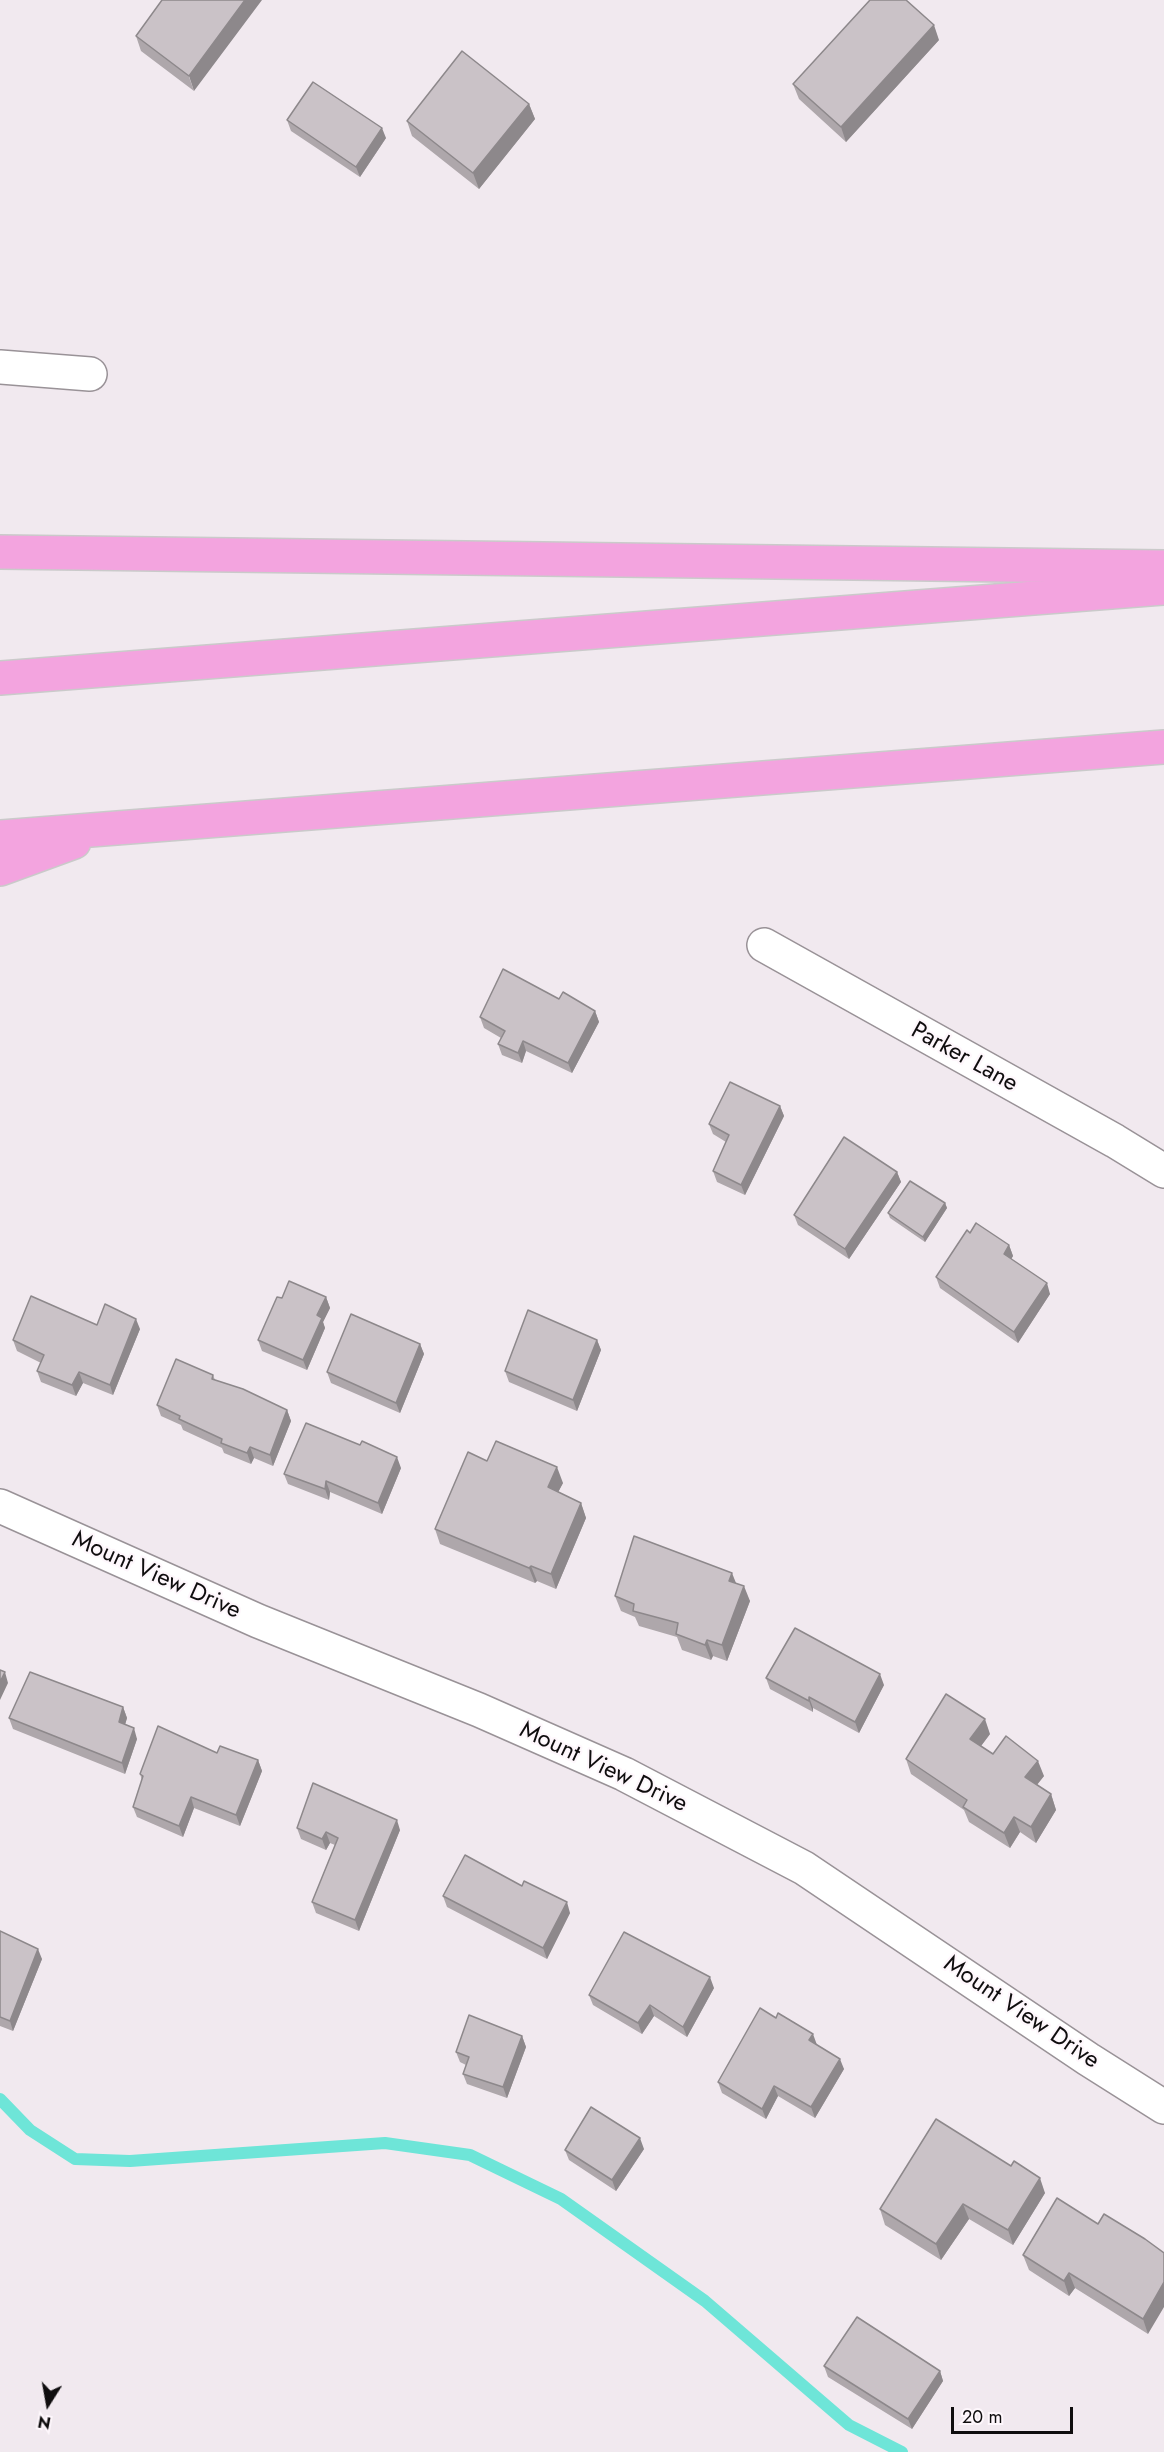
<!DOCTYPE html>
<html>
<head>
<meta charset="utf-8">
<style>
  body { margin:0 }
  #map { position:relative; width:1164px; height:2452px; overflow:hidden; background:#f1e9ef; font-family:Jost,sans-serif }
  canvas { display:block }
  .north { position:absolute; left:18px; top:2374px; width:60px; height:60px; -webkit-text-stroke:4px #fef7fc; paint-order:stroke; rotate:191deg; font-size:16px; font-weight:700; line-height:24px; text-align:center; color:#0f0d0e }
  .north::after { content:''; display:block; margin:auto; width:21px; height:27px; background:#0f0d0e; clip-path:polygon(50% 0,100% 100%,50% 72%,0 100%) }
  .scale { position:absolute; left:951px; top:2407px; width:122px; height:27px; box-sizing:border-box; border:3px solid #0f0d0e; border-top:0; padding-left:8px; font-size:18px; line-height:21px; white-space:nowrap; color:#0f0d0e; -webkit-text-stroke:4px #fef7fc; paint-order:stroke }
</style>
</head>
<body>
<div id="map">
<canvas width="1164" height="2452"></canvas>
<div class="north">N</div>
<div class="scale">20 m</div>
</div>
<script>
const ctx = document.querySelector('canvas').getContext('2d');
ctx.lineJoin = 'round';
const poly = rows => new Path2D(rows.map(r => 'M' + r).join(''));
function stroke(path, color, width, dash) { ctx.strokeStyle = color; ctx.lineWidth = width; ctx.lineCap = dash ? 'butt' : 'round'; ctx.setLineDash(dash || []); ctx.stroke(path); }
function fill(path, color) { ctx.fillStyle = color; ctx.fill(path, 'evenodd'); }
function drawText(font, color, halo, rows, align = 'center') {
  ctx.font = font + ' Jost,sans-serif'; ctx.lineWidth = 4.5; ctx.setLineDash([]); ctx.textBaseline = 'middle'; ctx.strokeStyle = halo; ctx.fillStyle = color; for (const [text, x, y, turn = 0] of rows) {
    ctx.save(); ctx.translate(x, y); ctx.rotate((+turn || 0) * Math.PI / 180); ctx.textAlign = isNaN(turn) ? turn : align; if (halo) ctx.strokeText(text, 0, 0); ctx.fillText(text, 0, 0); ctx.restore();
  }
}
stroke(poly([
  [0,2099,30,2130,75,2159,130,2161,385,2143,470,2155,561,2199,705,2301,849,2425,902,2452]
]), '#6ee5d8', 12);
const street = poly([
  [0,367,90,374],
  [764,945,1115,1141,1164,1171],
  [0,1506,258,1621,479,1710,624,1774,804,1868,1088,2059,1164,2107]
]);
const highway = poly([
  [0,552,1164,567],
  [0,678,1164,588],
  [0,837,1164,747],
  [0,869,74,842]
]);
stroke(street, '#999297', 36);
stroke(highway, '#cacaca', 36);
stroke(street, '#fff', 33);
stroke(highway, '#f3a4df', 33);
fill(poly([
  [162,0,194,91,141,51,136,36],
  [939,40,846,142,799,99,793,84],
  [529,104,535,119,479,189,412,136,407,121],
  [287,120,386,138,360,177,291,131],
  [559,999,595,1011,599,1022,572,1073,526,1051,522,1063,502,1055,498,1044,501,1038,484,1028,480,1017],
  [780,1106,784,1116,745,1195,717,1182,713,1171,726,1142,713,1134,709,1124],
  [897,1172,901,1182,849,1259,798,1225,794,1215],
  [945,1203,947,1208,925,1242,890,1218,888,1213],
  [970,1233,1009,1245,1013,1256,1011,1259,1050,1294,1018,1343,940,1288,936,1277],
  [326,1297,330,1308,323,1322,325,1328,307,1370,262,1351,258,1340,282,1298],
  [97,1325,140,1329,113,1395,83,1383,76,1396,41,1382,37,1371,41,1363,17,1351,13,1340],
  [597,1340,601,1350,577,1411,509,1382,505,1371],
  [420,1344,424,1354,400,1413,331,1383,327,1372],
  [213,1375,215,1380,287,1410,291,1421,273,1466,254,1458,251,1464,224,1453,222,1448,183,1430,181,1425,161,1416,157,1405],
  [487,1461,563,1483,558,1492,581,1503,586,1518,556,1589,537,1581,535,1583,440,1544,435,1529],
  [401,1468,382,1514,330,1492,329,1500,288,1484,284,1474],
  [736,1583,750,1601,727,1661,713,1656,711,1660,682,1650,677,1637,639,1626,635,1617,621,1611,615,1596],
  [766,1678,884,1685,859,1733,813,1708,813,1712,770,1689],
  [123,1707,127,1718,125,1724,137,1739,125,1774,13,1729,9,1718],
  [990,1734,981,1746,993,1754,1044,1776,1037,1785,1051,1794,1056,1810,1036,1843,1020,1832,1010,1848,969,1822,964,1810,911,1774,906,1759],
  [217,1753,258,1760,262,1771,240,1826,194,1808,183,1837,137,1817,133,1807,142,1780,140,1774],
  [297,1828,400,1830,359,1931,316,1913,312,1902,335,1845,330,1843,326,1850,301,1839],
  [443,1896,570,1913,547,1959,447,1907],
  [0,1931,42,1959,13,2031,0,2026],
  [714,1988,687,2037,654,2016,642,2034,593,2005,589,1995],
  [522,2036,526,2047,507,2098,467,2084,463,2074,466,2065,460,2062,456,2052],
  [817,2045,844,2069,815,2118,778,2096,766,2119,722,2093,718,2082],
  [644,2149,616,2191,569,2160,565,2150],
  [1011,2166,1045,2193,1013,2245,969,2219,941,2260,885,2225,880,2209],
  [1098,2224,1145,2239,1148,2334,1075,2288,1069,2296,1029,2270,1023,2255],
  [824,2366,940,2371,943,2381,912,2429,828,2377]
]), '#aea7ab');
fill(poly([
  [245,0,262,0,194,91,189,76],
  [934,25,939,40,846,142,841,127],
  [529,104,535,119,479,189,473,173],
  [382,128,386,138,360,177,356,167],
  [595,1011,599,1022,572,1073,568,1063],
  [523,1041,526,1051,522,1063,518,1053],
  [780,1106,784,1116,745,1195,741,1185],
  [897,1172,901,1182,849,1259,845,1249],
  [945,1203,947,1208,925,1242,923,1237],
  [1009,1245,1013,1256,1008,1265,1004,1254],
  [1047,1283,1050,1294,1018,1343,1014,1332],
  [326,1297,330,1308,323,1322,325,1328,307,1370,303,1360,317,1315],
  [136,1319,140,1329,113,1395,110,1385],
  [597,1340,601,1350,577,1411,573,1400],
  [420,1344,424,1354,400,1413,396,1403],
  [79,1372,83,1383,76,1396,72,1385],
  [287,1410,291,1421,273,1466,270,1455],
  [250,1447,254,1458,251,1464,247,1453],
  [397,1457,401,1468,382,1514,378,1503],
  [557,1467,563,1483,553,1502,548,1487],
  [326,1481,330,1492,329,1500,325,1489],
  [581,1503,586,1518,556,1589,551,1574],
  [531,1566,537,1581,535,1583,529,1568],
  [732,1573,738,1588,729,1581],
  [744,1586,750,1601,727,1661,722,1645],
  [707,1640,713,1656,711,1660,705,1645],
  [5,1672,8,1683,0,1700,0,1682],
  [880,1674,884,1685,859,1733,855,1722],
  [809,1697,813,1708,813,1712,809,1701],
  [123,1707,127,1718,123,1732,119,1722],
  [985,1719,990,1734,975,1754,970,1739],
  [134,1728,137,1739,125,1774,122,1763],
  [258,1760,262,1771,240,1826,236,1815],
  [1038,1761,1044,1776,1031,1792,1025,1777],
  [1051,1794,1056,1810,1036,1843,1031,1827],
  [191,1797,194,1808,183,1837,179,1826],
  [1014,1817,1020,1832,1010,1848,1004,1833],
  [397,1820,400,1830,359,1931,355,1920],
  [326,1832,330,1843,326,1850,322,1839],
  [567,1902,570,1913,547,1959,543,1948],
  [38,1949,42,1959,13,2031,10,2021],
  [710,1977,714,1988,687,2037,683,2027],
  [650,2005,654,2016,642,2034,638,2023],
  [813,2034,817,2045,809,2040],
  [522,2036,526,2047,507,2098,503,2087],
  [840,2059,844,2069,815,2118,811,2107],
  [774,2086,778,2096,766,2119,762,2109],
  [640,2138,644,2149,616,2191,612,2180],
  [1040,2178,1045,2193,1013,2245,1008,2230],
  [963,2204,969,2219,941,2260,936,2244],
  [1069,2273,1075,2288,1069,2296,1064,2281],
  [1164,2282,1164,2307,1148,2334,1143,2319],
  [940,2371,943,2381,912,2429,908,2419]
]), '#8d888b');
const building = poly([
  [162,0,245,0,189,76,136,36,162,0],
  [870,0,906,0,934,25,841,127,793,84,870,0],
  [462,51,529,104,473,173,407,121,462,51],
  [313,82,382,128,356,167,287,120,313,82],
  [503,969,559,999,563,992,595,1011,568,1063,523,1041,518,1053,498,1044,505,1031,480,1017,503,969],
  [730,1082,780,1106,741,1185,713,1171,729,1135,709,1124,730,1082],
  [844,1137,897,1172,845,1249,794,1215,844,1137],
  [910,1181,945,1203,923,1237,888,1213,910,1181],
  [976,1223,1009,1245,1004,1254,1047,1283,1014,1332,936,1277,967,1230,970,1233,976,1223],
  [289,1281,326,1297,317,1315,322,1318,303,1360,258,1340,277,1297,282,1298,289,1281],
  [31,1296,97,1325,105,1304,136,1319,110,1385,79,1372,72,1385,37,1371,44,1355,13,1340,31,1296],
  [528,1310,597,1340,573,1400,505,1371,528,1310],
  [351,1314,420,1344,396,1403,327,1372,351,1314],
  [176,1359,213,1375,212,1379,243,1389,287,1410,270,1455,250,1447,247,1453,221,1443,222,1439,179,1419,180,1416,157,1405,176,1359],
  [306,1423,360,1445,362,1441,397,1457,378,1503,326,1481,325,1489,284,1474,306,1423],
  [496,1441,557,1467,548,1487,581,1503,551,1574,531,1566,529,1568,435,1529,468,1452,487,1461,496,1441],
  [634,1536,732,1573,729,1581,744,1586,722,1645,707,1640,705,1645,676,1634,678,1623,633,1611,634,1604,615,1596,634,1536],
  [795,1628,880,1674,855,1722,809,1697,809,1701,766,1678,795,1628],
  [0,1670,5,1672,0,1682,0,1670],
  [30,1672,123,1707,119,1722,134,1728,122,1763,9,1718,30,1672],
  [946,1694,985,1719,970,1739,993,1754,1006,1736,1038,1761,1025,1777,1051,1794,1031,1827,1014,1817,1004,1833,963,1807,967,1800,906,1759,946,1694],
  [158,1726,217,1753,220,1746,258,1760,236,1815,191,1797,179,1826,133,1807,143,1776,140,1774,158,1726],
  [313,1783,397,1820,355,1920,312,1902,338,1838,326,1832,322,1839,297,1828,313,1783],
  [465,1855,522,1886,524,1881,567,1902,543,1948,443,1896,465,1855],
  [0,1931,38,1949,10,2021,0,2017,0,1931],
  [624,1932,710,1977,683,2027,650,2005,638,2023,589,1995,624,1932],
  [760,2008,776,2018,778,2013,813,2034,809,2040,840,2059,811,2107,774,2086,762,2109,718,2082,760,2008],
  [469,2015,522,2036,503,2087,463,2074,469,2057,456,2052,469,2015],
  [591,2107,640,2138,612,2180,565,2150,591,2107],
  [936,2119,1011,2166,1014,2161,1040,2178,1008,2230,963,2204,936,2244,880,2209,936,2119],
  [1057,2198,1098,2224,1104,2214,1145,2239,1164,2253,1164,2282,1143,2319,1069,2273,1064,2281,1023,2255,1057,2198],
  [857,2317,940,2371,908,2419,824,2366,857,2317]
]);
fill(building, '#cac2c7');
stroke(building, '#8d888b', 1.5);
drawText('24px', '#0f0d0e', '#fef7fc', [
  ["Parker Lane",964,1058,29],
  ["Mount View Drive",156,1576,24],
  ["Mount View Drive",603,1768,25],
  ["Mount View Drive",1021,2013,34]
]);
</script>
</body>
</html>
